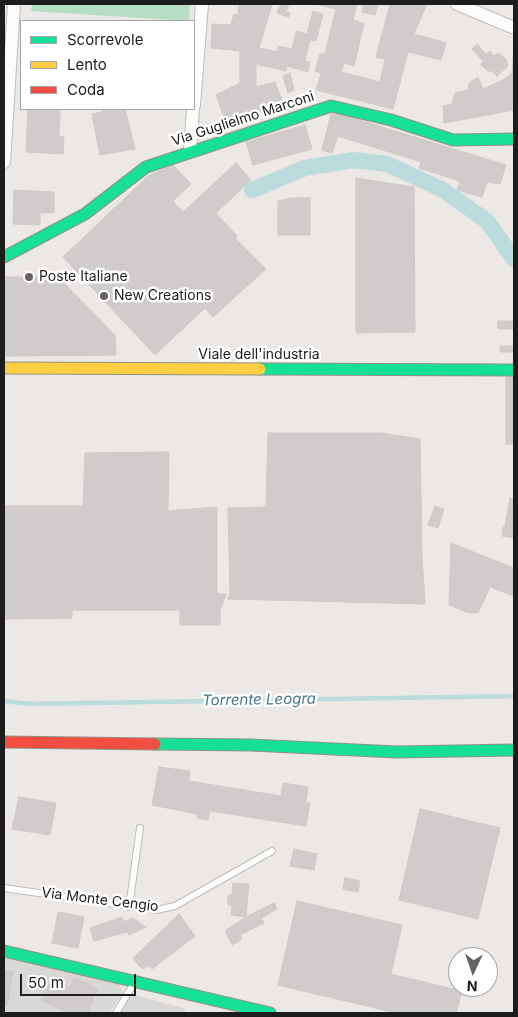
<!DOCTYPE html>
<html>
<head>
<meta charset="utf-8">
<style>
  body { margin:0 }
  #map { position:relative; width:518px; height:1017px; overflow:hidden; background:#ebe8e6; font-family:Inter,sans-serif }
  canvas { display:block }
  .frame { position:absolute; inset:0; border:5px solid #1d1d1d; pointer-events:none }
  .legend { position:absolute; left:20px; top:20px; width:175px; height:90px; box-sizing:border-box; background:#fff; border:1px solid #a5a5a5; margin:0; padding:6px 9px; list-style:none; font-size:15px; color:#1d1d1d }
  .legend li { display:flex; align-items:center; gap:10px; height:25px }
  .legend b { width:25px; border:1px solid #a5a5a5 }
  .north { position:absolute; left:448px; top:947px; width:50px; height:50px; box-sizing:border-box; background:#fff; border:1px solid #a5a5a5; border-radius:50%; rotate:183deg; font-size:14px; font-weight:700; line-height:20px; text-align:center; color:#1d1d1d }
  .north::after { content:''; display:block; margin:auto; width:18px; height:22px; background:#656463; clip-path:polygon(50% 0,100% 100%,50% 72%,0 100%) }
  .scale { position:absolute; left:20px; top:974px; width:116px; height:22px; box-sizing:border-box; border:2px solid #1d1d1d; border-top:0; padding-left:6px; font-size:15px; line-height:18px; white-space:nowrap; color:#1d1d1d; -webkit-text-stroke:4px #fff; paint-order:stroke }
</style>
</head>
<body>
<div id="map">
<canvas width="518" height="1017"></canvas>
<div class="frame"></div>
<ul class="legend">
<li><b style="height:6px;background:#16e098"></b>Scorrevole</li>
<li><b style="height:6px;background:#ffcf43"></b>Lento</li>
<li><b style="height:6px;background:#f24e42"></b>Coda</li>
</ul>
<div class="north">N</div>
<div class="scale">50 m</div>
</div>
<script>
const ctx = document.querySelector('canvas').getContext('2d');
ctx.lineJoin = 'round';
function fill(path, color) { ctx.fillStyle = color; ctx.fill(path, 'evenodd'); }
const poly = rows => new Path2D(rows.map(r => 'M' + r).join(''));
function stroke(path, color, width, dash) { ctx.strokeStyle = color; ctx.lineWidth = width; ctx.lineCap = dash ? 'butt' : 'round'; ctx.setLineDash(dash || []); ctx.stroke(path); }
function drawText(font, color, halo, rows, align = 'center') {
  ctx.font = font + ' Inter,sans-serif'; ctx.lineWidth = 5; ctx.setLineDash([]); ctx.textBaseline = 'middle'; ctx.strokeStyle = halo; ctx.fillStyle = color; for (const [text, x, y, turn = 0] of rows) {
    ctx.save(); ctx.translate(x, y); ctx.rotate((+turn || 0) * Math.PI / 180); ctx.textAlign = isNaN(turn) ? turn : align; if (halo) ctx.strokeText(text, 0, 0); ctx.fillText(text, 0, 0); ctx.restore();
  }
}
fill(poly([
  [4,956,118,982,123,992,109,1013,4,1013],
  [130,994,183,1008,187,1013,118,1013]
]), '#dad8d7');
fill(poly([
  [32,4,190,4,189,21,31,11]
]), '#b5dec4');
stroke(poly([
  [4,701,30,704,514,696]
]), '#bcdbdc', 4.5);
stroke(poly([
  [252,190,305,168,353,160,387,164,443,190,487,221,514,259]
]), '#bcdbdc', 16);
const building = poly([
  [239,4,272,4,259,48,277,52,279,46,292,49,296,31,307,34,313,11,323,14,316,41,310,40,305,61,310,62,308,72,287,66,286,71,256,64,256,87,275,82,283,102,227,125,216,95,240,83,240,51,211,48,212,24,231,25,234,14,238,15,239,4],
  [281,4,289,4,286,12,290,13,289,17,277,13,281,4],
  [316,4,357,4,353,20,364,24,354,66,344,63,341,72,380,82,385,59,376,57,390,4,427,4,414,34,446,43,441,60,408,52,393,109,316,90,321,73,315,71,320,54,325,54,336,9,316,4],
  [364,4,378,4,375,15,362,12,364,4],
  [477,44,486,54,490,51,494,56,499,53,506,59,508,66,497,76,491,70,489,72,481,65,483,61,472,49,477,44],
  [514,44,514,110,444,123,443,106,452,104,455,93,468,90,469,83,478,77,483,89,505,79,512,73,514,44],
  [290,73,294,90,288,93,283,76,290,73],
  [28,109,60,109,59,136,64,137,63,154,26,152,28,109],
  [104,109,125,109,135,149,100,155,92,114,102,112,104,109],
  [331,114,340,114,506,165,500,184,487,182,482,197,457,190,460,181,419,168,421,162,338,136,332,153,322,150,331,114],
  [305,125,312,149,253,165,246,142,305,125],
  [236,163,251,180,216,213,237,236,235,238,266,269,213,317,205,308,155,355,63,257,148,176,173,165,191,184,173,201,183,212,236,163],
  [356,178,414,187,415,332,356,333,356,178],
  [14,190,54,192,54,213,40,213,40,225,13,224,14,190],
  [292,198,310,198,310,235,278,235,278,201,292,198],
  [4,277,47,277,54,283,59,278,115,335,116,355,4,356,4,277],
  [498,321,514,321,514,329,498,329,498,321],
  [500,346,514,346,514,352,500,352,500,346],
  [506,372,514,372,514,444,506,444,506,372],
  [268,433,381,433,420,439,422,556,425,604,228,599,230,593,228,508,266,507,268,433],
  [169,452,168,511,217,507,217,594,226,594,220,611,220,625,180,625,180,610,72,610,72,618,4,619,4,506,83,506,85,453,169,452],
  [510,498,514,499,514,538,502,536,503,527,505,527,510,498],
  [435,506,444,509,438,528,428,525,435,506],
  [451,543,514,568,514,596,490,587,478,613,469,613,449,605,451,543],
  [159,767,190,771,189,781,281,796,283,783,308,787,306,802,310,803,306,826,210,811,208,820,197,818,197,814,152,805,159,767],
  [19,797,56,803,50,835,12,829,19,797],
  [420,809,500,828,478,919,399,900,420,809],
  [294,849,317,854,314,870,290,866,294,849],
  [345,878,360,881,358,892,343,889,345,878],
  [233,883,249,884,246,917,231,915,232,905,228,905,228,896,232,895,233,883],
  [297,901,402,925,391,974,462,991,456,1013,396,1013,278,985,297,901],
  [274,903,277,909,261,918,264,923,240,935,242,939,232,945,225,931,246,917,274,903],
  [58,912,84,917,78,948,52,943,58,912],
  [179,914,195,936,152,969,149,965,143,969,139,966,133,958,179,914],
  [122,917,124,922,133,918,146,927,129,935,127,932,94,941,90,928,122,917],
  [4,970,13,972,7,1006,4,1005,4,970],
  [75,978,98,989,87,1013,70,1013,41,1000,51,979,70,988,75,978]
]);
fill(building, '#d0cccb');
stroke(building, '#cec9c7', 1);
const lane = poly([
  [4,888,156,910,175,906,272,851],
  [129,907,140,828],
  [116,1013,134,983]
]);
const street = poly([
  [457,4,512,27],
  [194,105,202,4],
  [190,152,193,109],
  [4,162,14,4]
]);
const fast = poly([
  [4,257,85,214,146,167,331,106,391,120,453,140,514,139],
  [260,369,514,370],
  [155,744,250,745,397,752,514,750],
  [4,951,270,1013]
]);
const slow = poly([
  [4,368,260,369]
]);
const jam = poly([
  [4,742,155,744]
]);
stroke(lane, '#bebdbc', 8);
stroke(street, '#bebdbc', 14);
stroke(fast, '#949180', 13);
stroke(slow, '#949180', 13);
stroke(jam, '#949180', 13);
stroke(lane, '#fcfcfb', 6);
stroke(street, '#fcfcfb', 12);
stroke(fast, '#16e098', 11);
stroke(slow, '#ffcf43', 11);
stroke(jam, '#f24e42', 11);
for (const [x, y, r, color] of [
  [29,277,5,"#656463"],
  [104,296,5,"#656463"]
]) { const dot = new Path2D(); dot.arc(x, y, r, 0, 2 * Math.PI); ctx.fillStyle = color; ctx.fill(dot); stroke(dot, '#fff', 2); }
drawText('14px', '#1d1d1d', '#fff', [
  ["Via Guglielmo Marconi",243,119,-18],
  ["Viale dell'industria",259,355],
  ["Via Monte Cengio",100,900,7]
]);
drawText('14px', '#1d1d1d', '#fff', [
  ["Poste Italiane",39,277],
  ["New Creations",114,296]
], 'left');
drawText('italic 15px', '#48788e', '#fff', [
  ["Torrente Leogra",259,700,-1]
]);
</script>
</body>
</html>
